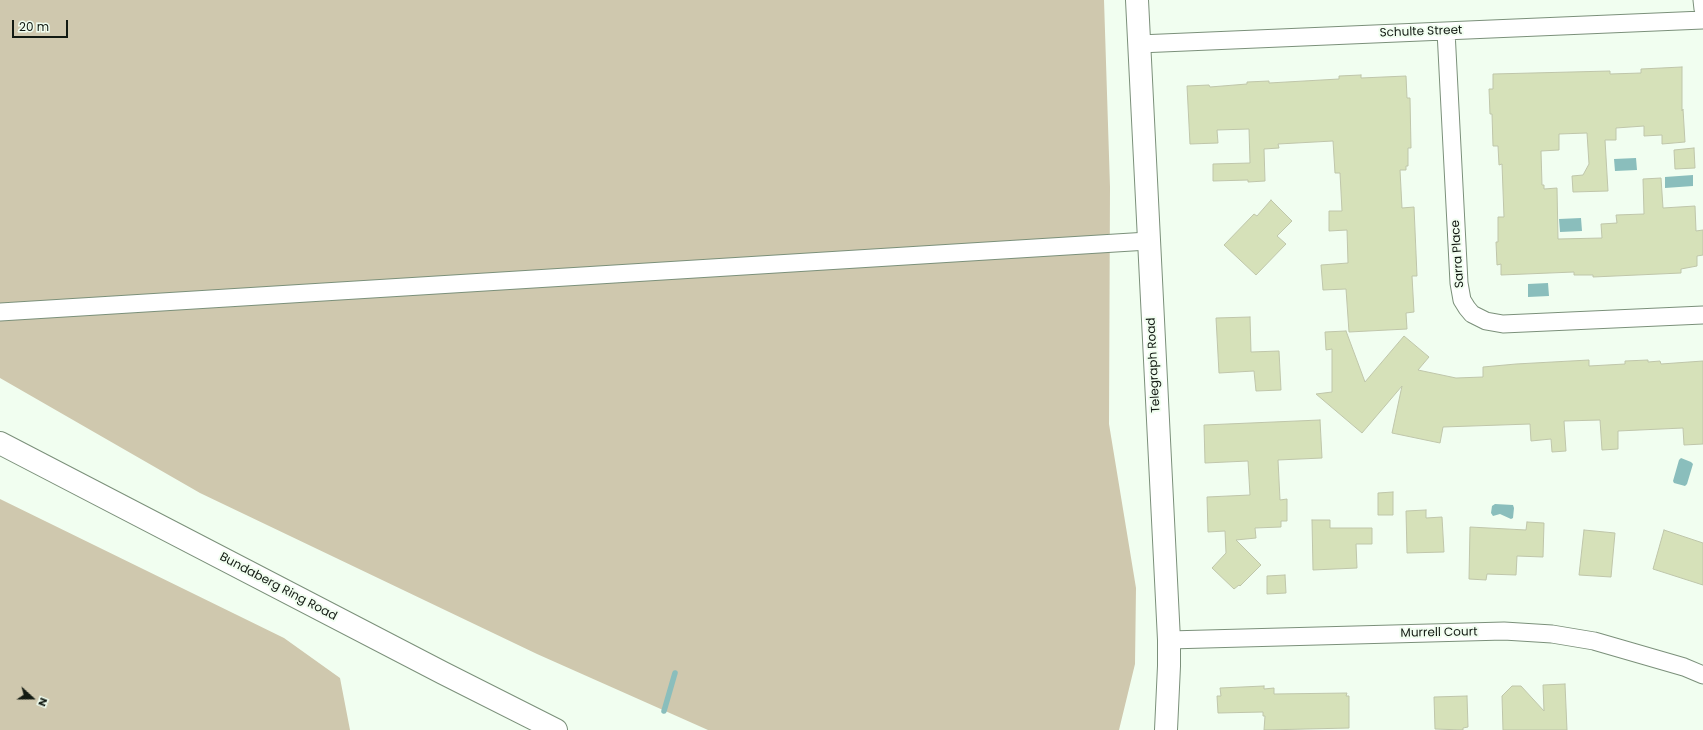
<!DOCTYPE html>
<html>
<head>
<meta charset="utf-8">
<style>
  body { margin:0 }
  #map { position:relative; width:1703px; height:730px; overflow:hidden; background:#f1fef0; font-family:Poppins,sans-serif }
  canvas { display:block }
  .north { position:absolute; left:12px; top:678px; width:40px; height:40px; -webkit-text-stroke:3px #f1fef0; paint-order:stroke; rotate:111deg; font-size:11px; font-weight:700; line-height:16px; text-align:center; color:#121a12 }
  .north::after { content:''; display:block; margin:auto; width:14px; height:18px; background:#121a12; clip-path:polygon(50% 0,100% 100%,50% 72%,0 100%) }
  .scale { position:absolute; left:12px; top:20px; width:56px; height:18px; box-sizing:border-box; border:2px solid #121a12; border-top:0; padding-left:5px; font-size:12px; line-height:14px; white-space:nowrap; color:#121a12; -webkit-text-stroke:3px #f1fef0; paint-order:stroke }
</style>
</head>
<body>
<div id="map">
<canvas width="1703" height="730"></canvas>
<div class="north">N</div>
<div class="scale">20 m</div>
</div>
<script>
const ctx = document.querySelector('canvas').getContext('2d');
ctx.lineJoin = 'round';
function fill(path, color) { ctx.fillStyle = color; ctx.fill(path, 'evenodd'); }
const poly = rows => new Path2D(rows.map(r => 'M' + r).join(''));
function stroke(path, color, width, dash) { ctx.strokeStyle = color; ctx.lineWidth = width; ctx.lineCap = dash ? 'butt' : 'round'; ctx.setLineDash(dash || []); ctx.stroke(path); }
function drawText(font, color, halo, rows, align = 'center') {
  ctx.font = font + ' Poppins,sans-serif'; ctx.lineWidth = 4; ctx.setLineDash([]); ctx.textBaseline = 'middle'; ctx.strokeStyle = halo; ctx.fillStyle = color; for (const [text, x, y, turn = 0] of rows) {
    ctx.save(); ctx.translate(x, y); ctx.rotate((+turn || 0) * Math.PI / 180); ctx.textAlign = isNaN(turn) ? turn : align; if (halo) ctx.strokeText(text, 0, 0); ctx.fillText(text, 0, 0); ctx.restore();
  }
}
fill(poly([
  [0,0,1104,0,1110,187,1109,424,1136,588,1135,664,1119,730,708,730,537,654,200,493,0,378],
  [0,499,284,638,340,678,350,730,0,730]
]), '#cfc8ae');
fill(poly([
  [1636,158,1637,170,1615,171,1614,159],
  [1693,175,1693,186,1665,188,1665,177],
  [1581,218,1582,231,1560,232,1559,219],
  [1548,283,1549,296,1528,297,1528,284],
  [1681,458,1691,462,1693,464,1687,484,1685,486,1674,483,1673,481,1679,460],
  [1495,504,1513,505,1514,508,1513,518,1511,519,1500,514,1493,516,1491,513,1492,506]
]), '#8abebc');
stroke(poly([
  [664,711,675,673]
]), '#8abebc', 5.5);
const building = poly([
  [1682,67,1682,111,1683,109,1685,142,1662,144,1662,135,1644,136,1644,126,1616,128,1616,140,1605,140,1608,191,1573,192,1572,176,1583,175,1589,164,1587,133,1559,134,1559,150,1541,151,1542,185,1544,185,1544,189,1557,188,1558,239,1602,238,1601,224,1617,223,1616,215,1644,214,1643,179,1661,178,1663,208,1695,206,1696,231,1703,230,1703,255,1697,256,1697,266,1681,269,1681,273,1593,277,1593,275,1574,275,1574,272,1501,275,1501,264,1497,265,1496,242,1498,242,1498,217,1504,217,1502,164,1499,165,1498,146,1493,146,1492,114,1490,114,1489,89,1493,89,1493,74,1610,71,1610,74,1641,73,1641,69,1682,67],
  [1361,75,1361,78,1406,76,1407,98,1410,98,1411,148,1408,148,1408,166,1406,166,1406,170,1400,170,1402,208,1414,207,1417,276,1412,276,1414,312,1406,313,1407,329,1349,332,1346,289,1323,290,1321,265,1348,263,1347,230,1329,231,1329,211,1342,211,1340,173,1335,173,1333,141,1278,144,1279,148,1264,149,1265,181,1248,182,1248,180,1213,181,1213,164,1250,163,1249,129,1217,130,1218,143,1190,144,1187,86,1209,85,1210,87,1247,84,1247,82,1269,81,1269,83,1339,79,1339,76,1361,75],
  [1694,148,1695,168,1675,169,1674,150,1694,148],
  [1271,200,1292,221,1277,236,1286,244,1256,275,1224,245,1254,214,1257,216,1271,200],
  [1250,317,1251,352,1279,351,1281,390,1256,391,1254,371,1219,373,1216,318,1250,317],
  [1346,331,1365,382,1404,336,1429,357,1418,370,1456,378,1483,377,1483,367,1516,364,1589,360,1589,366,1625,364,1625,361,1648,360,1648,362,1660,361,1661,364,1703,361,1703,444,1684,445,1683,428,1618,431,1618,449,1602,450,1600,420,1564,421,1566,451,1552,452,1551,439,1531,441,1530,424,1443,427,1440,443,1392,433,1402,386,1362,433,1316,394,1332,392,1332,349,1326,350,1325,332,1346,331],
  [1320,420,1322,458,1278,460,1280,500,1287,499,1287,521,1281,521,1281,527,1255,528,1256,538,1236,540,1261,565,1240,586,1239,585,1234,589,1212,568,1226,553,1225,531,1208,532,1207,497,1250,495,1248,461,1205,463,1204,425,1320,420],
  [1393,492,1393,515,1378,515,1378,493,1393,492],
  [1426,510,1426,518,1442,517,1444,552,1407,553,1406,511,1426,510],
  [1312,520,1330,520,1330,528,1372,528,1372,544,1356,544,1357,568,1313,570,1312,520],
  [1527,522,1544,523,1543,557,1517,556,1516,575,1487,574,1486,580,1469,579,1470,527,1526,530,1527,522],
  [1584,530,1615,533,1611,577,1579,575,1584,530],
  [1664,530,1703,543,1703,585,1653,569,1664,530],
  [1285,575,1286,593,1267,594,1267,576,1285,575],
  [1565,684,1567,730,1503,730,1502,696,1512,686,1521,686,1544,711,1543,685,1565,684],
  [1264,686,1264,689,1274,688,1274,694,1347,693,1346,696,1349,696,1349,728,1264,730,1265,716,1263,716,1263,712,1218,713,1217,696,1221,696,1220,688,1264,686],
  [1467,696,1468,727,1463,728,1463,730,1435,729,1434,697,1467,696]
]);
fill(building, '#d6e1b9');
stroke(building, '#bfc6aa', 1);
const street = poly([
  [1702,0,1703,9],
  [1446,31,1459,283,1462,300,1467,308,1472,314,1486,321,1503,324,1703,315],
  [1139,44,1703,20],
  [0,312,1148,241],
  [1169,640,1504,631,1552,634,1594,641,1684,667,1703,675]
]);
const secondary = poly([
  [1137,0,1169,640,1169,666,1166,730]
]);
const primary = poly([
  [0,443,443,673,556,730]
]);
stroke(street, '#7b907a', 19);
stroke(secondary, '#7b907a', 24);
stroke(primary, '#7b907a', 24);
stroke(street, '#fff', 17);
stroke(secondary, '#fff', 22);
stroke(primary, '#fff', 22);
drawText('12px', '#121a12', '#f1fef0', [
  ["Schulte Street",1421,32,-2],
  ["Sarra Place",1458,254,-94],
  ["Telegraph Road",1154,365,-93],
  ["Bundaberg Ring Road",278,587,28],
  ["Murrell Court",1439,633,-1]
]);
</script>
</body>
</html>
